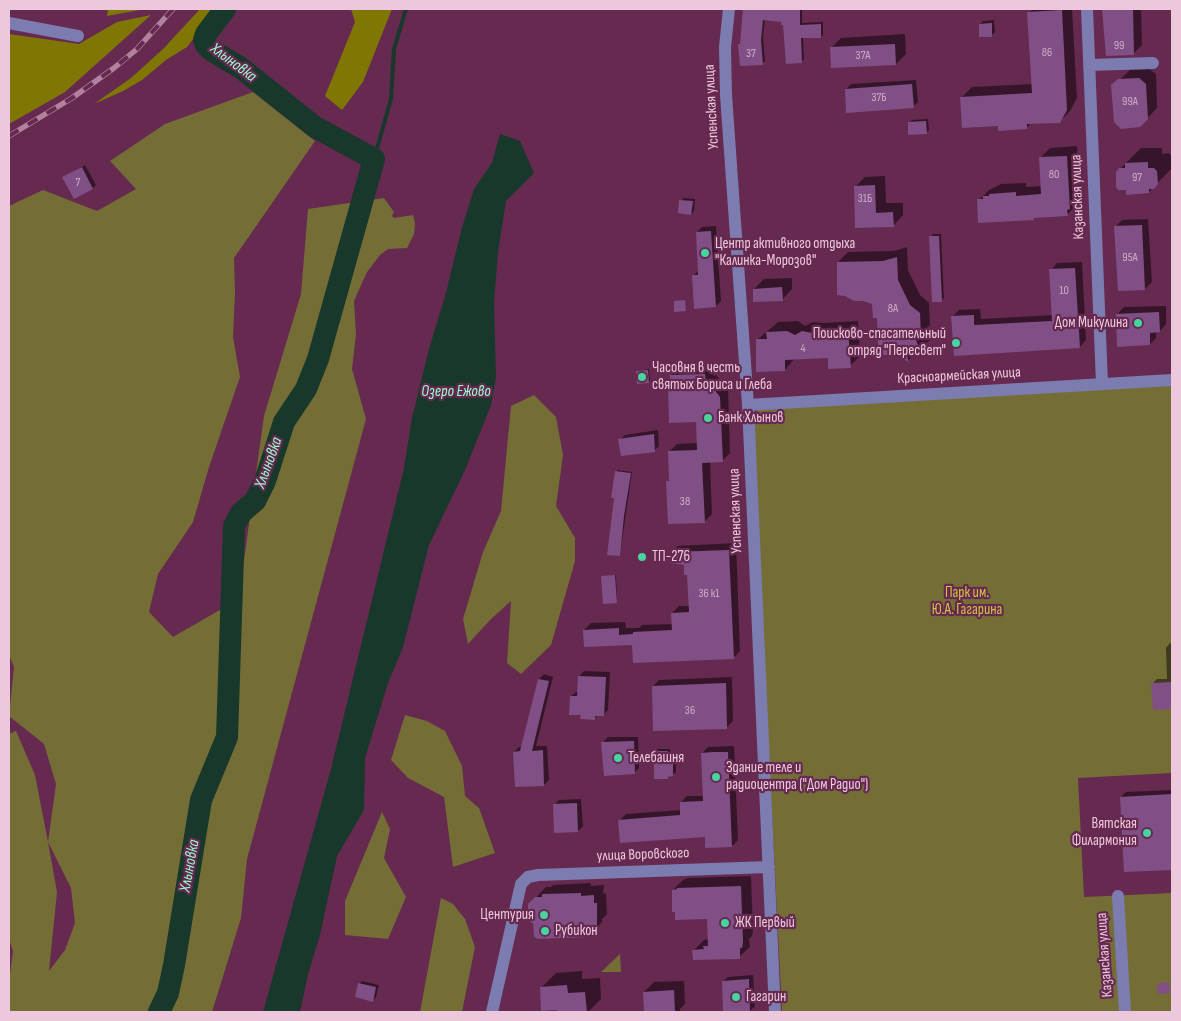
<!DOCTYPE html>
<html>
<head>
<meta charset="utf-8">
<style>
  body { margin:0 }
  #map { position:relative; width:1181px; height:1021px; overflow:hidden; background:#662950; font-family:"Sofia Sans Condensed",sans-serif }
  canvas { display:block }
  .frame { position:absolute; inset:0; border:10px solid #edc8dc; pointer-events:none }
</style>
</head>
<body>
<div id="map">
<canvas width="1181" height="1021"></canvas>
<div class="frame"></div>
</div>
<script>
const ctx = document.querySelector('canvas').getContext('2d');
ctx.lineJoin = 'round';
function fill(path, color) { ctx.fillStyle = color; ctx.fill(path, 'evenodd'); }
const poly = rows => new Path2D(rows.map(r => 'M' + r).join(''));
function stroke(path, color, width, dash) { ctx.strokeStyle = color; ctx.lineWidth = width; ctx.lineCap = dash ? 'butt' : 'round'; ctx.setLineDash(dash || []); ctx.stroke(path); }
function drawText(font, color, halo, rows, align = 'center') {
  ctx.font = font + ' "Sofia Sans Condensed",sans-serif'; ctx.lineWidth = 4.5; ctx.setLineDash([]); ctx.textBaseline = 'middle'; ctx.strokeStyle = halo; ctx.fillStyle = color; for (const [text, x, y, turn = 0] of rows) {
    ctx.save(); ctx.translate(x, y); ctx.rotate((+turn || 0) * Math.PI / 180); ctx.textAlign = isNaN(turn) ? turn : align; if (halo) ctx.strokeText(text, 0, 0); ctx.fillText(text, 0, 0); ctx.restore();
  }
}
fill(poly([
  [253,92,315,141,234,258,235,292,233,337,240,377,209,467,193,522,158,574,149,612,173,637,225,607,244,560,264,416,301,294,308,209,384,198,394,212,392,216,394,218,413,215,415,223,414,234,407,248,388,249,380,255,367,272,354,301,356,334,352,369,366,419,247,859,241,918,212,1012,9,1012,9,983,13,951,9,939,9,734,16,731,35,775,48,842,56,784,44,744,9,716,14,667,9,655,9,206,43,190,97,211,136,189,110,161,165,124],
  [48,842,71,888,75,923,65,950,49,971,57,892],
  [1172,380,1172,773,1078,778,1084,897,1172,893,1172,1012,782,1012,752,422,758,410],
  [534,395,556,417,563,455,556,506,575,538,575,561,551,645,521,674,507,663,511,601,491,619,468,644,463,619,483,552,501,511,511,406],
  [405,715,427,721,445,731,462,766,465,796,479,808,495,853,453,867,444,797,408,778,391,760],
  [382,812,390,829,384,858,406,897,388,939,345,935,345,901],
  [441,898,453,904,465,919,475,947,462,1012,420,1012],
  [620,954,621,972,601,972]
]), '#746e36');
fill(poly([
  [108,9,145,9,107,16],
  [200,9,216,9,187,47,166,60,142,80,123,91,94,104,131,78,164,48],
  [351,9,392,9,363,82,342,110,325,96,355,22],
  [151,15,65,92,9,124,9,34,79,44,117,22]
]), '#807604');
fill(poly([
  [500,134,520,141,534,173,506,201,498,252,494,303,496,377,491,405,465,470,429,545,403,647,388,683,365,758,364,810,337,856,320,935,308,974,300,1012,263,1012,331,769,404,468,412,418,429,349,446,293,461,231,474,189,492,163]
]), '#17382a');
fill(poly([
  [745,9,802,9,802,23,823,22,823,35,821,37,803,37,804,59,802,62,782,21,765,19,763,37,765,61,762,64,740,44,742,42],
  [1033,9,1072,9,1077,98,1070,111,1060,121,1031,123,1026,128,999,125,962,97,972,87,1033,84,1029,13],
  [1104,9,1141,9,1142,45,1133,54,1107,55],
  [994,20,995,32,992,35,980,24,983,21],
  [905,34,906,54,896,64,831,48,841,38],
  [1149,69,1156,74,1157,108,1140,126,1113,86,1130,70],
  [916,80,918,102,913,107,846,89,851,84],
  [928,119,929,130,926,133,909,123,912,120],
  [1077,146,1079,198,1077,200,1077,204,1067,215,1036,216,1034,219,979,200,989,190,1001,184,1026,183,1026,187,1042,186,1040,158,1050,148],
  [1141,148,1162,148,1162,154,1169,153,1172,156,1172,168,1149,192,1120,169],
  [85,165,96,185,93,188,64,177],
  [885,176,886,203,903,203,903,215,893,226,856,227,855,187,865,177],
  [684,198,695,199,694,211,691,214,681,201],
  [1148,219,1152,282,1145,289,1115,227,1122,220],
  [716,226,721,301,716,306,693,276,698,271,697,232,702,227],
  [933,234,941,234,944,298,941,301,930,237],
  [907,247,908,270,920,295,929,303,930,325,926,329,930,340,908,360,884,344,878,316,873,303,838,262,848,252,894,251],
  [1082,262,1086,340,1080,347,955,354,952,317,959,310,980,309,981,319,1053,315,1051,270,1057,263],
  [792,278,792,289,782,300,754,289,764,279],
  [1166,306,1166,324,1160,331,1156,331,1156,338,1150,344,1117,314,1124,307],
  [798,321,805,326,813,322,823,323,858,321,860,356,850,366,829,357,795,358,785,370,757,340,778,322],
  [713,367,713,376,716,375,728,389,730,453,722,461,710,462,712,514,705,521,668,481,670,479,669,452,677,444,698,443,697,421,669,384,672,382,671,375,679,368],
  [649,369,650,381,649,382,637,371],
  [658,430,659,446,654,451,620,440,625,435],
  [617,470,632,472,620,555,615,497],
  [736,543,740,651,733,658,634,644,584,630,591,623,625,622,626,628,639,628,642,625,673,624,672,613,679,606,689,606,688,573,686,564,671,553,678,546],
  [616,575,617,601,616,602,602,577],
  [1170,643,1172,643,1172,708,1154,709,1153,683,1157,679,1167,679,1166,648],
  [584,671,610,672,608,710,603,715,598,715,595,718,571,696,576,692,578,692,579,676],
  [544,674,553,677,536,746,547,746,549,780,544,785,514,752,519,747,523,747,539,679],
  [732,677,733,721,727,727,653,686,659,680],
  [608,737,638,737,639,768,634,773,603,742],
  [734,746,738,840,732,846,706,836,620,820,626,814,681,810,681,802,687,796,704,796,702,753,708,747],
  [658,749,670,749,671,761,676,762,676,772,668,778,655,752],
  [1172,790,1172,869,1125,871,1121,797,1126,792],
  [581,799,583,826,578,831,554,805,559,800],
  [751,876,753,931,752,936,749,939,750,947,739,957,694,950,704,940,709,939,708,918,673,890,683,880,688,878],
  [591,883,591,886,604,885,603,894,606,893,607,914,602,919,602,922,589,936,534,922,529,905,546,887,551,887,553,885],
  [582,971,582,979,600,978,601,999,588,1012,559,1012,558,1008,541,988,556,973],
  [753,975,755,1006,750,1011,725,1012,723,981,728,977],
  [362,981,379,985,376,997,373,1000,359,984],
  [684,981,685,1004,680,1009,680,1012,645,1012,644,992,654,982]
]), '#0007');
stroke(poly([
  [374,159,391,99,394,49,406,9]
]), '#17382a', 4);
stroke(poly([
  [159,1012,168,993,174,965,201,800,227,737,234,526,241,513,255,501,265,481,284,422,306,389,318,359,374,159,315,127,241,68,211,50,206,45,204,40,206,34,225,9]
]), '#17382a', 22);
fill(poly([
  [743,9,781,10,781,9,800,9,800,25,821,24,821,38,801,38,802,63,786,64,783,25,781,25,781,22,763,20,761,40,763,65,740,66,738,44,740,44],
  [1102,9,1133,9,1134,55,1106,56],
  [1062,10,1067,110,1060,123,1027,124,1027,129,998,131,998,126,962,128,960,97,1032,93,1027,12],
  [992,23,992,37,979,37,979,24],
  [895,44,896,65,831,68,830,47],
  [1139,78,1146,84,1148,119,1140,127,1121,129,1114,122,1111,85,1118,79],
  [912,84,914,108,846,113,845,89],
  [926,121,927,134,908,135,908,122],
  [1067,156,1070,209,1067,210,1068,216,1034,218,1034,220,978,223,977,199,983,199,983,196,989,196,989,194,1016,192,1016,196,1041,194,1039,157],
  [1148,162,1148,168,1154,168,1157,171,1158,184,1154,189,1149,189,1149,193,1126,195,1126,190,1118,190,1116,187,1116,172,1119,168,1125,168,1125,163],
  [82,167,93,189,74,199,62,177],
  [875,185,876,213,893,212,894,227,855,228,854,186],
  [679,200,693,201,691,215,678,213],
  [1142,225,1145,290,1118,291,1114,226],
  [711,231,716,307,694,309,692,275,698,275,696,232],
  [929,236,939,236,942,302,932,302],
  [897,257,898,280,910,305,920,313,921,337,915,337,920,351,907,351,908,362,898,355,883,355,883,345,878,345,877,318,873,318,872,304,863,301,854,301,845,296,837,295,837,262,883,261],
  [1075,268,1080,348,954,356,951,316,974,315,974,325,1052,321,1049,269],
  [782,287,783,301,753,302,753,289],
  [685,300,686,311,674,312,674,301],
  [1159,312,1160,332,1150,333,1150,345,1117,347,1116,314],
  [848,330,851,368,828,369,828,358,785,360,785,371,756,372,756,339,767,339,766,332,787,331,795,335,802,331,812,333],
  [648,370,649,383,637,384,636,371],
  [705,374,706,383,709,383,720,397,723,462,702,463,705,523,668,524,666,481,669,481,668,451,697,450,696,422,669,423,668,384,670,384,670,375],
  [654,434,655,452,621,456,618,439],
  [615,471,631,473,624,516,620,556,607,555,614,498,611,498],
  [729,550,734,659,633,663,632,645,584,647,583,630,619,628,619,635,633,634,633,632,672,630,671,613,689,612,687,575,684,575,684,565,670,563,670,552],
  [615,575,617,603,603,604,601,576],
  [578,676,606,677,604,716,595,716,595,720,580,719,581,715,569,715,570,696,577,696],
  [538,679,549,681,532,751,543,750,544,786,515,787,513,752,520,751],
  [1172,682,1172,709,1153,710,1151,683],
  [726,683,727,729,653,731,652,686],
  [634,741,635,774,604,776,601,742],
  [654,751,668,751,668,764,673,764,673,776,668,777,668,779,654,779],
  [713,752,728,752,732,847,705,848,705,837,620,843,618,820,680,815,680,802,703,801,701,753],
  [1172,794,1172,870,1124,872,1120,797],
  [577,803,578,832,554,833,553,804],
  [741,886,743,942,742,948,740,948,740,959,693,960,692,950,704,949,703,946,708,946,707,919,675,920,675,912,672,912,672,890,677,889,677,888],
  [581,893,581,896,594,895,594,903,597,903,597,925,592,926,592,934,589,937,537,939,534,936,533,923,531,923,530,911,528,911,528,904,535,897,542,897,542,894],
  [749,979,750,1012,723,1012,722,981],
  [1169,982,1170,993,1158,994,1157,984],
  [358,983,376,987,373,1002,355,997],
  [567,985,568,993,585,992,587,1012,557,1012,557,1010,541,1011,540,987],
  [674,990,675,1012,644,1012,643,992]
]), '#804f85');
stroke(poly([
  [729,9,725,47,726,95,748,405,775,1012],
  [1087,9,1102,384],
  [9,23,78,36],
  [1089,65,1153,63],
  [748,405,1172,380],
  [1118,896,1125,1012],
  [492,1012,521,884,528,877,538,875,769,867]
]), '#7c7cb0', 12);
const rail = poly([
  [9,136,72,98,114,68,137,49,173,9]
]);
stroke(rail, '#b1819e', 5.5);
stroke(rail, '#662950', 4, [11]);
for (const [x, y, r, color] of [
  [705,253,5,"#47d49e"],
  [1138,323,5,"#47d49e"],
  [956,343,5,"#47d49e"],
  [642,377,5,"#47d49e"],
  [708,418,5,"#47d49e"],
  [642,557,5,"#47d49e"],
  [618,758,5,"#47d49e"],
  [716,777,5,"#47d49e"],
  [1147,833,5,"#47d49e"],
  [544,915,5,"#47d49e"],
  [725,923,5,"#47d49e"],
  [545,931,5,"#47d49e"],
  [736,997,5,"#47d49e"]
]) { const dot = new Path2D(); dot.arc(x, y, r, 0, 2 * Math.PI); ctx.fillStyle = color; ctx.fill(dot); stroke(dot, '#662950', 2); }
drawText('12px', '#d2aac6', null, [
  ["99",1119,46],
  ["86",1047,53],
  ["37",751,54],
  ["37А",863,56],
  ["37Б",879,98],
  ["99А",1130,102],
  ["80",1054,175],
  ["97",1137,178],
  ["7",78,183],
  ["31Б",865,199],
  ["95А",1130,258],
  ["10",1064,291],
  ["8А",893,309],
  ["4",803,349],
  ["38",685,502],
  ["36 к1",709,594],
  ["36",690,711]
]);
drawText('15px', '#edc8dc', '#662950', [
  ["Успенская улица",712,107,-93],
  ["Казанская улица",1078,197,-92],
  ["Красноармейская улица",959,376,-3],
  ["Успенская улица",736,511,-92],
  ["улица Воровского",643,855,-2],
  ["Казанская улица",1105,955,-94]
]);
drawText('15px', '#edc8dc', '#662950', [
  ["Центр активного отдыха",715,244],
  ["\"Калинка-Морозов\"",715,261],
  ["Дом Микулина",1128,323,"right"],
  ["Поисково-спасательный",946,334,"right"],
  ["отряд \"Пересвет\"",946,351,"right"],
  ["Часовня в честь",652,368],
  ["святых Бориса и Глеба",652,385],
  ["Банк Хлынов",718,418],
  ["ТП-276",652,557],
  ["Телебашня",628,758],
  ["Здание теле и",726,768],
  ["радиоцентра (\"Дом Радио\")",726,785],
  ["Вятская",1137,824,"right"],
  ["Филармония",1137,841,"right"],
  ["Центурия",534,915,"right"],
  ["ЖК Первый",735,923],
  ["Рубикон",555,931],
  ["Гагарин",746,997]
], 'left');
drawText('15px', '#d1c442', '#662950', [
  ["Парк им.",967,593],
  ["Ю.А. Гагарина",967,610]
]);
drawText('italic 16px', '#96fdcf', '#662950', [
  ["Хлыновка",233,63,37],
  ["Озеро Ежово",456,392],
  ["Хлыновка",269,463,-70],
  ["Хлыновка",190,866,-80]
]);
</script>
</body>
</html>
